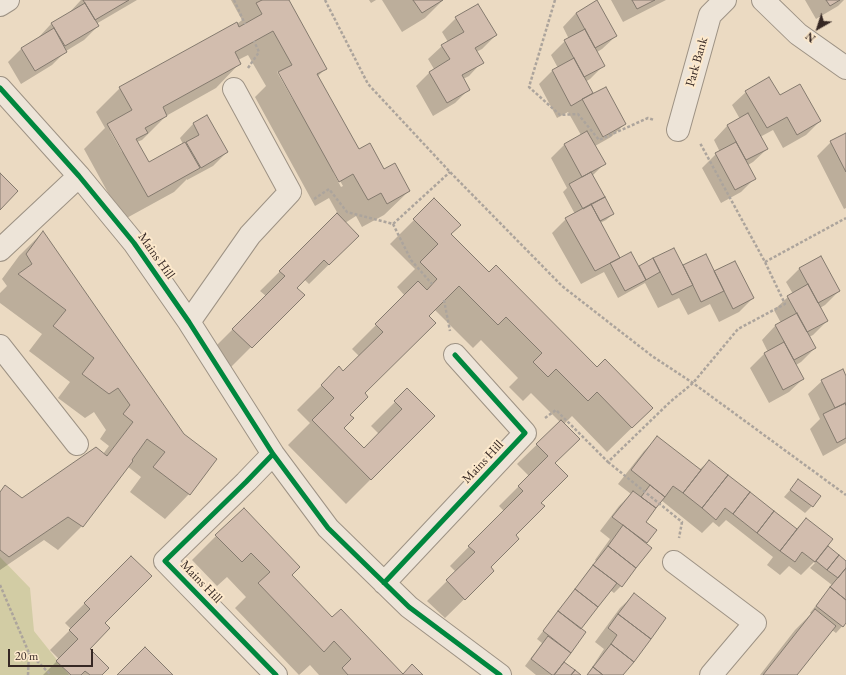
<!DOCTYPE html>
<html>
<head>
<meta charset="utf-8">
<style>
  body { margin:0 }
  #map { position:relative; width:846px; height:675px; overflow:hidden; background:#ebdac2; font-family:"EB Garamond",serif }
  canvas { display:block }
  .north { position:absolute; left:798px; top:8px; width:40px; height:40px; -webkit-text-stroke:3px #fde9cc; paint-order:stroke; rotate:219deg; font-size:11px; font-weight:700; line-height:16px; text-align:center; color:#362824 }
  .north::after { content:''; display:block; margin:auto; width:14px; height:18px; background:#362824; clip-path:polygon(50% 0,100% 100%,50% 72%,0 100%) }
  .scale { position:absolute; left:8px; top:649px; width:85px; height:18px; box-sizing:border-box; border:2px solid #362824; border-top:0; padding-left:5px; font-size:12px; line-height:14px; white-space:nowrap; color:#362824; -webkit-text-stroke:3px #fde9cc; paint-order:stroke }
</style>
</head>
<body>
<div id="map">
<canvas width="846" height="675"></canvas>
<div class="north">N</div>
<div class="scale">20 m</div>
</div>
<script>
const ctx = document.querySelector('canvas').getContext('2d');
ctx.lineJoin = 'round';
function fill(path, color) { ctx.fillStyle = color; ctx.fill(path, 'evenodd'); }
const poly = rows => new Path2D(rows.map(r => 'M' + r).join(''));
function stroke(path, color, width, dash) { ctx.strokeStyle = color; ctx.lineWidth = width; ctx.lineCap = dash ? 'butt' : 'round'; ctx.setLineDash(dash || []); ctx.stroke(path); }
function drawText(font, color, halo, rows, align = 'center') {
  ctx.font = font + ' "EB Garamond",serif'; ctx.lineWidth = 4; ctx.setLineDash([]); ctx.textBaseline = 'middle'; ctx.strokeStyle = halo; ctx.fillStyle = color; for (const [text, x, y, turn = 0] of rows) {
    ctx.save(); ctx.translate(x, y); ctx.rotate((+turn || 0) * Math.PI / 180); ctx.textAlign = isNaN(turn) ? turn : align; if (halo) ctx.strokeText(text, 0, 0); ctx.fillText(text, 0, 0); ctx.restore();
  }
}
fill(poly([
  [0,557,30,588,34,631,69,675,0,675]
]), '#d2cca4');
fill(poly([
  [81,0,137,0,96,24,98,26,84,40,66,51,52,65,21,84,8,62,21,49,38,39,38,38,51,24,69,13],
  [231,0,288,0,326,68,317,77,358,150,409,191,384,215,362,227,356,216,345,223,358,236,309,284,304,279,296,288,303,295,231,367,213,349,266,296,260,291,338,214,329,198,315,206,255,97,266,86,248,55,238,60,240,63,216,88,166,116,142,140,137,142,149,164,183,144,180,138,193,124,207,116,227,152,213,166,187,180,187,179,174,192,123,220,84,149,105,128,96,112,120,88,237,24,242,20],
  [279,71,294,99,293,100,277,72],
  [112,129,124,151,122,152,110,131],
  [333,172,335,172,343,186,341,187],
  [369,0,376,0,371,3],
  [382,0,443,0,425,18,402,32],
  [611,0,666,0,623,22],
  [805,0,844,0,838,6,816,19],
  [576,13,616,36,602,49,597,52,604,65,590,79,585,82,592,95,625,124,611,137,595,146,604,164,592,176,613,214,606,220,600,223,620,259,639,267,674,249,683,267,705,255,714,273,753,298,739,312,719,322,710,304,688,315,679,298,658,308,645,283,618,298,604,272,581,284,552,233,566,219,575,214,563,192,567,188,551,158,564,145,581,135,568,112,557,118,539,84,552,71,558,68,551,55,565,41,569,39,563,27],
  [456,18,496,35,482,49,476,52,482,62,469,76,463,79,469,89,455,103,433,116,416,86,429,73,434,69,428,59,442,46,448,42,442,32],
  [746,92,780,97,820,121,806,135,783,148,773,130,760,137,767,149,753,162,748,165,755,178,741,192,721,203,702,168,716,154,720,152,714,140,727,126,740,119,732,105],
  [846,134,846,208,844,209,817,156,831,142],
  [434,200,449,234,489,274,597,368,652,408,607,452,572,416,564,424,554,463,539,503,489,567,493,571,445,618,427,601,456,572,450,566,504,511,499,506,529,476,517,464,560,422,531,393,523,401,509,387,518,378,481,340,473,348,434,309,363,394,349,415,343,428,364,449,379,434,371,426,407,390,434,416,346,504,288,445,310,423,297,410,339,368,343,372,359,356,352,349,405,296,397,287,415,269,390,244],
  [43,232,183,434,216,459,189,494,165,519,130,492,141,477,127,466,82,526,58,550,44,540,0,570,0,492,5,487,22,500,103,454,109,446,100,439,106,430,94,412,85,418,58,398,70,382,29,351,42,334,0,303,0,293,7,286,2,279,19,256],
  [800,268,839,291,825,305,820,308,827,321,813,335,809,337,815,348,801,362,796,365,803,379,789,392,769,403,750,368,764,354,768,352,762,340,775,326,781,323,774,310,788,297,793,294,786,282],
  [846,378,846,443,823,456,810,429,820,419,808,394,822,381],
  [657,438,699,470,709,461,796,529,806,519,820,553,846,562,846,622,836,633,832,630,796,675,760,675,795,630,811,614,810,613,832,585,810,568,815,563,814,562,801,575,789,566,780,575,767,565,773,557,726,520,719,527,713,522,702,533,661,500,645,522,655,530,645,543,651,548,621,586,614,593,610,590,580,629,585,633,563,662,579,675,536,675,525,666,542,643,537,639,596,561,595,560,610,539,600,531,619,506,631,494,618,484,644,451],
  [798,481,812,506,805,513,784,497],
  [243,509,290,575,332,619,403,675,319,675,310,665,299,675,235,608,246,597,227,577,217,586,192,560],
  [131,557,104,623,88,649,101,675,43,675,59,659,50,650,71,629,65,623],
  [634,595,622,675,587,675,604,649,595,642,620,608]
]), '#0003');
const building = poly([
  [83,0,129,0,95,20,83,0],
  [262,0,289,0,327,69,317,74,359,149,370,143,384,169,395,163,410,191,387,204,381,193,368,200,353,174,339,182,278,72,292,65,273,31,235,52,241,64,163,107,167,116,145,128,148,133,136,139,149,162,185,142,200,168,148,197,107,124,132,110,119,87,237,22,239,27,262,14,256,3,262,0],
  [413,0,443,0,422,13,413,0],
  [597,0,617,36,595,48,576,13,597,0],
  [632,0,655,0,637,9,632,0],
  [826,0,840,0,830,6,826,0],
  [85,3,99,26,65,46,51,23,85,3],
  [478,4,497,35,475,48,484,63,462,75,470,90,447,103,429,72,450,59,441,45,464,32,455,17,478,4],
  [54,28,67,52,35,71,21,48,54,28],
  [585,29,605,66,584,77,564,40,585,29],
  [574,58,593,93,571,106,552,70,574,58],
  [769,77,780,95,800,84,821,121,797,135,787,117,767,128,745,91,769,77],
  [606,87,626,124,603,137,582,99,606,87],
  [748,113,768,149,746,160,727,125,748,113],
  [207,115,228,152,201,168,186,142,199,135,193,123,207,115],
  [587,131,606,164,582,177,564,144,587,131],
  [846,133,846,172,830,141,846,133],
  [736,142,756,179,735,190,715,153,736,142],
  [591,172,605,197,583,209,569,184,591,172],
  [0,173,18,191,0,210,0,173],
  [605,197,614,214,600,221,591,204,605,197],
  [434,198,461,225,451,234,489,272,496,265,597,367,605,359,653,408,632,428,597,392,588,401,556,369,548,377,533,362,542,353,506,317,498,325,459,286,429,316,436,323,365,393,368,397,350,415,354,418,344,428,364,448,402,409,394,401,407,388,435,416,371,480,312,420,334,398,321,385,339,366,343,371,383,332,375,324,418,281,427,290,437,279,420,262,438,244,413,219,434,198],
  [591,204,620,258,595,271,565,218,591,204],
  [337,213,359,236,329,265,324,260,297,288,305,295,252,348,232,329,285,276,279,271,337,213],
  [43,231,184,434,217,459,190,495,153,467,165,452,147,439,132,460,133,461,83,527,68,517,9,557,0,550,0,492,5,485,22,498,96,447,107,456,133,422,123,414,130,405,118,388,109,394,82,374,94,358,53,326,66,310,18,274,32,264,26,254,43,231],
  [674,248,693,285,672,295,653,258,674,248],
  [631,252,646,280,625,291,610,263,631,252],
  [706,254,724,291,701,302,683,265,706,254],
  [821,256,840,291,818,303,799,268,821,256],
  [653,258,660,272,646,280,639,266,653,258],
  [735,261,754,298,733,309,714,271,735,261],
  [808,284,828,321,807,332,787,296,808,284],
  [797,313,816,348,794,360,775,325,797,313],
  [784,342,804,379,783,390,764,353,784,342],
  [843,369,846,376,846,403,835,408,821,380,843,369],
  [845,403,846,406,846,438,837,443,823,414,845,403],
  [561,420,580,439,555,463,568,476,541,503,545,506,516,535,519,539,491,567,494,571,465,600,446,580,475,552,468,546,523,491,518,486,548,456,536,444,561,420],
  [657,436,701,470,683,493,673,486,665,497,631,470,657,436],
  [709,460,728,475,702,508,683,493,709,460],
  [728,475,750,492,733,514,725,508,716,520,702,508,728,475],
  [798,479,821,496,813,507,790,490,798,479],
  [650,485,665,497,656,508,641,497,650,485],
  [633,491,656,508,646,522,657,530,647,543,612,517,633,491],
  [750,492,774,511,757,533,733,514,750,492],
  [244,508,300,567,292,575,332,617,341,609,403,674,412,664,423,675,348,675,342,668,351,659,334,641,324,652,258,583,270,572,251,553,242,562,215,535,244,508],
  [774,511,797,529,780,551,757,533,774,511],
  [806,518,833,539,815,562,802,552,795,562,780,551,806,518],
  [623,525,652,548,636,568,608,546,623,525],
  [608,546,636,568,622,587,593,565,608,546],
  [828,546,839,555,827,570,816,561,828,546],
  [839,555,846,561,846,568,838,578,827,570,839,555],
  [131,556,152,576,105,623,110,628,90,649,109,668,102,675,90,675,85,671,81,675,71,675,56,661,78,639,69,630,90,609,84,603,131,556],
  [593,565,617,583,598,607,575,589,593,565],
  [846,568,846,600,830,587,846,568],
  [830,587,846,600,846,623,843,627,816,606,830,587],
  [575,589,598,607,581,629,558,611,575,589],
  [634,593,666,618,651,639,618,614,634,593],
  [815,609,836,626,797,675,763,675,815,609],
  [558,611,586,632,571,653,543,631,558,611],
  [618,614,651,639,634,662,611,644,617,635,608,628,618,614],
  [548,636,571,653,554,675,552,675,531,659,548,636],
  [611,644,634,662,623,675,603,675,593,667,611,644],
  [145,647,173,675,117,675,145,647],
  [564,662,575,670,571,675,554,675,564,662],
  [593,667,603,675,587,675,593,667],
  [575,670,581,675,571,675,575,670]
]);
fill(building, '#d2bdae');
stroke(building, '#847a6e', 1);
const minor = poly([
  [763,0,798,34,846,68],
  [0,5,8,0],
  [0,88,79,176,134,243,189,322,273,454,328,528,409,607,500,675],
  [678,130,710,15,725,0],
  [0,250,79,176],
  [189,322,250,235,290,192,234,89],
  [0,346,77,444],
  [273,454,246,482,165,561,276,675],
  [674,562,755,623,711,675],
  [384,583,525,433,455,355]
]);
stroke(minor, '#9d9284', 24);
stroke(poly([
  [234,0,245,24],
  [325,0,368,84,450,172,562,286,652,356,693,383,846,495],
  [555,0,529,87,560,115,578,114,599,140,648,118,654,120],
  [248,68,259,52,254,41],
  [314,199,329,189,347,212,393,224,450,172],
  [393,224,411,260,432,284],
  [765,262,846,218],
  [444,300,450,331],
  [545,418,556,410,608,462,670,402,693,383,738,329,785,304,765,262,700,143],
  [608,462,682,522,679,538],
  [0,585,29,653,51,675],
  [28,675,29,653]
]), '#aca49c', 2.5, [3, 2]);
stroke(minor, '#ede4d8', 22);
stroke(poly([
  [0,88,79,176,134,243,189,322,273,454,328,528,409,607,500,675],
  [273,454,246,482,165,561,276,675],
  [384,583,525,433,455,355]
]), '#00873e', 5);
drawText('13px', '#362824', '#fde9cc', [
  ["Park Bank",697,62,-74],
  ["Mains Hill",156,256,55],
  ["Mains Hill",483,462,-47],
  ["Mains Hill",201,582,46]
]);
</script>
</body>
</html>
